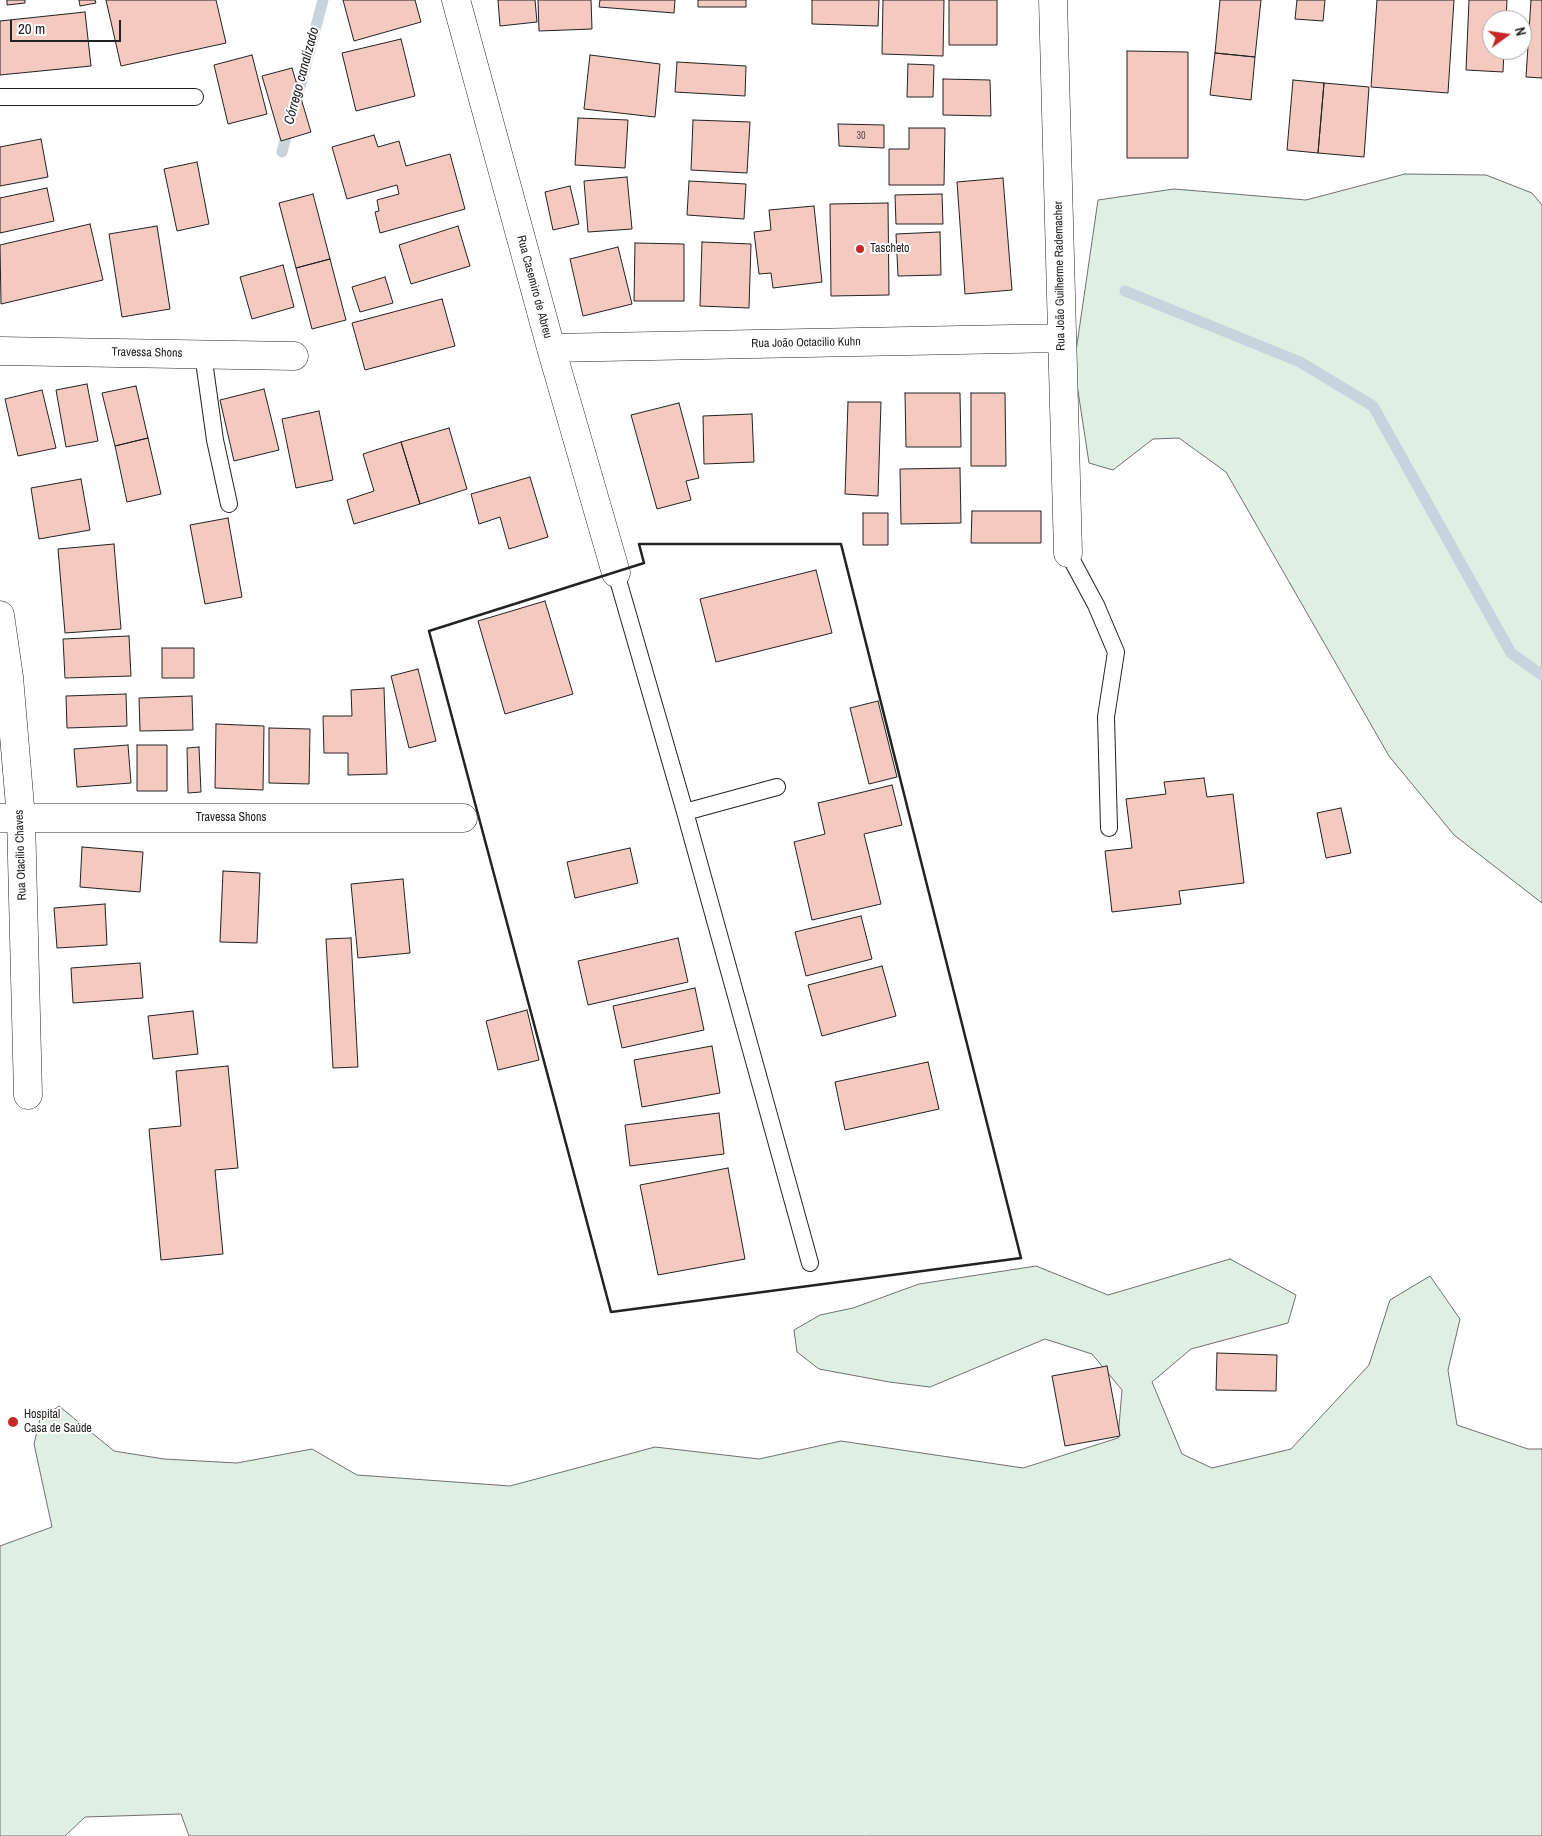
<!DOCTYPE html>
<html>
<head>
<meta charset="utf-8">
<style>
  body { margin:0 }
  #map { position:relative; width:1542px; height:1836px; overflow:hidden; background:#fff; font-family:"Archivo Narrow",sans-serif }
  canvas { display:block }
  .north { position:absolute; left:1482px; top:10px; width:50px; height:50px; box-sizing:border-box; background:#fff; border:1px solid #a7a7a7; border-radius:50%; rotate:76deg; font-size:14px; font-weight:700; line-height:20px; text-align:center; color:#222 }
  .north::after { content:''; display:block; margin:auto; width:18px; height:22px; background:#c62828; clip-path:polygon(50% 0,100% 100%,50% 72%,0 100%) }
  .scale { position:absolute; left:10px; top:20px; width:111px; height:22px; box-sizing:border-box; border:2px solid #222; border-top:0; padding-left:6px; font-size:15px; line-height:18px; white-space:nowrap; color:#222; -webkit-text-stroke:4px #fff; paint-order:stroke }
</style>
</head>
<body>
<div id="map">
<canvas width="1542" height="1836"></canvas>
<div class="north">N</div>
<div class="scale">20 m</div>
</div>
<script>
const ctx = document.querySelector('canvas').getContext('2d');
ctx.lineJoin = 'round';
function fill(path, color) { ctx.fillStyle = color; ctx.fill(path, 'evenodd'); }
const poly = rows => new Path2D(rows.map(r => 'M' + r).join(''));
function stroke(path, color, width, dash) { ctx.strokeStyle = color; ctx.lineWidth = width; ctx.lineCap = dash ? 'butt' : 'round'; ctx.setLineDash(dash || []); ctx.stroke(path); }
function drawText(font, color, halo, rows, align = 'center') {
  ctx.font = font + ' "Archivo Narrow",sans-serif'; ctx.lineWidth = 4; ctx.setLineDash([]); ctx.textBaseline = 'middle'; ctx.strokeStyle = halo; ctx.fillStyle = color; for (const [text, x, y, turn = 0] of rows) {
    ctx.save(); ctx.translate(x, y); ctx.rotate((+turn || 0) * Math.PI / 180); ctx.textAlign = isNaN(turn) ? turn : align; if (halo) ctx.strokeText(text, 0, 0); ctx.fillText(text, 0, 0); ctx.restore();
  }
}
const green = poly([
  [1405,174,1486,175,1532,193,1542,205,1542,903,1454,835,1389,756,1226,472,1179,438,1153,439,1113,470,1089,463,1074,365,1098,200,1174,189,1306,200,1405,174],
  [1230,1259,1296,1295,1288,1323,1191,1349,1152,1382,1182,1454,1212,1468,1291,1449,1369,1365,1390,1300,1430,1276,1460,1319,1448,1370,1457,1425,1528,1449,1542,1449,1542,1836,189,1836,181,1814,85,1817,65,1836,0,1836,0,1546,52,1527,34,1444,40,1419,59,1406,114,1451,164,1459,237,1463,312,1449,357,1475,510,1486,655,1447,759,1459,841,1441,1023,1468,1118,1438,1122,1390,1092,1354,1045,1339,930,1387,889,1382,819,1369,797,1352,794,1330,820,1315,853,1308,919,1284,1036,1266,1108,1295,1230,1259]
]);
fill(green, '#e0efe3');
stroke(green, '#6f6f6f', 1);
stroke(poly([
  [295,105,323,0],
  [282,152,289,125],
  [1125,291,1300,362,1373,406,1511,653,1542,675]
]), '#c7d3dd', 11);
const building = poly([
  [7,0,25,0,25,3,7,5,7,0],
  [79,0,95,0,96,3,80,6,79,0],
  [106,0,216,0,226,43,121,66,106,0],
  [343,0,415,0,421,22,354,41,343,0],
  [498,0,535,0,537,22,500,26,498,0],
  [538,0,591,0,592,29,539,31,538,0],
  [600,0,675,0,674,13,599,7,600,0],
  [698,0,746,0,746,7,698,7,698,0],
  [812,0,879,0,878,26,812,24,812,0],
  [883,0,944,0,943,56,882,54,883,0],
  [949,0,997,0,997,45,949,45,949,0],
  [1220,0,1261,0,1255,57,1215,53,1220,0],
  [1297,0,1325,0,1323,21,1295,19,1297,0],
  [1377,0,1454,0,1448,93,1371,87,1377,0],
  [1469,0,1507,0,1506,20,1492,20,1492,50,1504,50,1503,72,1466,70,1469,0],
  [1531,0,1542,0,1542,78,1526,77,1531,0],
  [85,12,91,66,0,75,0,21,85,12],
  [401,39,415,96,356,111,342,53,401,39],
  [1127,51,1188,52,1188,158,1127,158,1127,51],
  [1215,53,1255,57,1251,100,1210,95,1215,53],
  [252,55,267,114,228,124,214,65,252,55],
  [590,55,660,64,655,117,584,109,590,55],
  [677,62,746,66,745,96,675,92,677,62],
  [908,64,934,65,933,97,907,97,908,64],
  [292,68,311,132,281,141,262,76,292,68],
  [943,79,990,80,991,116,943,115,943,79],
  [1293,80,1324,83,1318,153,1287,150,1293,80],
  [1324,83,1369,87,1364,157,1318,153,1324,83],
  [578,118,628,120,625,168,575,165,578,118],
  [693,120,750,122,747,173,691,170,693,120],
  [838,124,884,125,884,148,839,146,838,124],
  [909,128,945,128,944,185,889,185,889,149,909,149,909,128],
  [374,135,378,147,399,141,406,166,450,154,465,209,380,233,375,212,379,211,377,200,399,194,397,185,347,199,332,147,374,135],
  [41,139,48,177,0,186,0,147,41,139],
  [197,162,209,224,177,231,164,169,197,162],
  [627,177,632,229,588,232,584,181,627,177],
  [1003,178,1012,290,965,294,957,182,1003,178],
  [689,181,746,184,744,219,687,215,689,181],
  [570,186,579,224,553,230,545,192,570,186],
  [47,188,54,221,0,233,0,198,47,188],
  [313,194,330,259,296,268,279,203,313,194],
  [942,194,943,224,896,224,895,195,942,194],
  [888,203,889,295,831,296,830,204,888,203],
  [814,206,822,282,773,288,771,273,759,274,754,232,771,230,769,210,814,206],
  [90,224,103,280,1,304,0,245,90,224],
  [157,226,170,309,122,317,109,234,157,226],
  [458,226,470,266,411,284,399,245,458,226],
  [940,232,941,275,898,276,896,234,940,232],
  [702,242,751,244,749,308,700,306,702,242],
  [635,243,684,244,684,301,634,301,635,243],
  [618,247,632,304,583,316,570,259,618,247],
  [330,259,346,320,312,329,296,268,330,259],
  [283,265,294,307,252,319,240,277,283,265],
  [385,277,393,303,360,312,352,287,385,277],
  [442,299,455,346,365,370,352,323,442,299],
  [87,384,98,441,66,447,56,390,87,384],
  [136,386,148,438,115,446,102,393,136,386],
  [264,389,279,450,234,461,220,400,264,389],
  [42,390,56,448,18,456,5,399,42,390],
  [905,393,960,393,961,447,906,447,905,393],
  [971,393,1005,393,1006,466,971,466,971,393],
  [848,402,881,402,878,496,845,494,848,402],
  [679,403,699,478,686,481,691,500,657,509,631,415,679,403],
  [319,411,333,480,296,488,282,419,319,411],
  [752,414,754,462,704,464,703,416,752,414],
  [449,428,467,489,420,504,401,442,449,428],
  [148,438,161,494,127,502,115,446,148,438],
  [401,442,420,504,354,524,347,500,374,491,363,454,401,442],
  [960,468,961,523,901,524,900,469,960,468],
  [530,477,548,537,509,549,500,517,479,524,471,494,530,477],
  [81,479,90,530,39,539,31,488,81,479],
  [972,511,1041,511,1041,543,971,543,972,511],
  [863,513,888,513,888,545,863,545,863,513],
  [228,518,242,597,205,604,190,525,228,518],
  [114,544,121,629,65,633,58,549,114,544],
  [816,570,832,633,716,662,700,599,816,570],
  [545,601,573,694,505,714,478,621,545,601],
  [129,636,131,676,65,678,63,639,129,636],
  [162,648,194,648,194,678,162,678,162,648],
  [418,669,436,741,409,748,391,676,418,669],
  [384,688,387,774,348,775,348,753,324,753,323,716,352,716,351,690,384,688],
  [126,694,127,726,67,728,66,696,126,694],
  [192,696,193,730,140,731,139,698,192,696],
  [878,701,897,777,869,784,850,708,878,701],
  [216,724,264,726,263,790,215,788,216,724],
  [269,728,310,729,309,784,269,783,269,728],
  [128,745,131,783,77,787,74,749,128,745],
  [137,745,167,745,167,791,137,791,137,745],
  [199,747,201,792,188,793,187,748,199,747],
  [1204,778,1207,797,1233,794,1244,883,1179,891,1181,904,1112,912,1105,851,1132,848,1126,799,1166,794,1164,782,1204,778],
  [892,785,902,825,864,834,881,904,812,920,794,842,825,834,818,803,892,785],
  [1341,808,1351,853,1326,858,1317,813,1341,808],
  [82,847,143,852,140,892,80,887,82,847],
  [630,848,638,883,575,898,567,862,630,848],
  [223,871,260,873,257,943,220,942,223,871],
  [403,879,410,953,358,958,351,884,403,879],
  [105,904,107,945,57,948,54,908,105,904],
  [861,916,872,959,806,976,795,932,861,916],
  [351,938,358,1067,333,1068,326,939,351,938],
  [678,938,688,982,588,1005,578,961,678,938],
  [140,963,143,998,73,1003,71,968,140,963],
  [882,966,896,1016,822,1036,808,985,882,966],
  [695,988,704,1030,622,1048,613,1006,695,988],
  [527,1010,539,1060,498,1070,486,1021,527,1010],
  [193,1011,198,1054,153,1059,148,1016,193,1011],
  [712,1046,720,1093,642,1107,634,1060,712,1046],
  [928,1062,939,1109,845,1130,835,1082,928,1062],
  [228,1066,238,1168,215,1170,223,1254,161,1260,149,1129,181,1126,176,1071,228,1066],
  [719,1113,724,1154,630,1166,625,1125,719,1113],
  [728,1168,745,1259,658,1275,640,1185,728,1168],
  [1217,1353,1277,1355,1276,1391,1216,1390,1217,1353],
  [1107,1366,1120,1436,1065,1446,1052,1376,1107,1366]
]);
fill(building, '#f3c9c0');
stroke(building, '#222', 1);
const service = poly([
  [0,97,195,97],
  [203,354,215,440,229,504],
  [1068,553,1096,605,1116,652,1106,717,1109,828],
  [616,573,685,812,810,1263],
  [685,812,777,787]
]);
const minor = poly([
  [456,0,551,348,616,573],
  [1053,0,1068,553],
  [551,348,1062,338],
  [0,351,294,356],
  [0,615,9,677,21,818,28,1095],
  [0,818,463,818]
]);
stroke(service, '#222', 18);
stroke(minor, '#222', 29);
stroke(service, '#fff', 16);
stroke(minor, '#fff', 28);
stroke(poly([
  [639,544,841,544,1021,1258,611,1312,429,631,644,563,639,544]
]), '#222', 2.5);
for (const [x, y, r, color] of [
  [860,249,5,"#c62828"],
  [13,1422,6,"#c62828"]
]) { const dot = new Path2D(); dot.arc(x, y, r, 0, 2 * Math.PI); ctx.fillStyle = color; ctx.fill(dot); stroke(dot, '#fff', 2); }
drawText('10px', '#564c4a', null, [
  ["30",861,136]
]);
drawText('12px', '#222', '#fff', [
  ["Tascheto",870,249],
  ["Hospital",24,1415],
  ["Casa de Saúde",24,1429]
], 'left');
drawText('12px', '#222', '#fff', [
  ["Rua João Guilherme Rademacher",1060,276,-91],
  ["Rua Casemiro de Abreu",534,287,75],
  ["Rua João Octacilio Kuhn",806,343,-1],
  ["Travessa Shons",147,353,1],
  ["Travessa Shons",231,818],
  ["Rua Otacílio Chaves",21,855,-92]
]);
drawText('italic 14px', '#222', '#fff', [
  ["Córrego canalizado",302,76,-75]
]);
</script>
</body>
</html>
